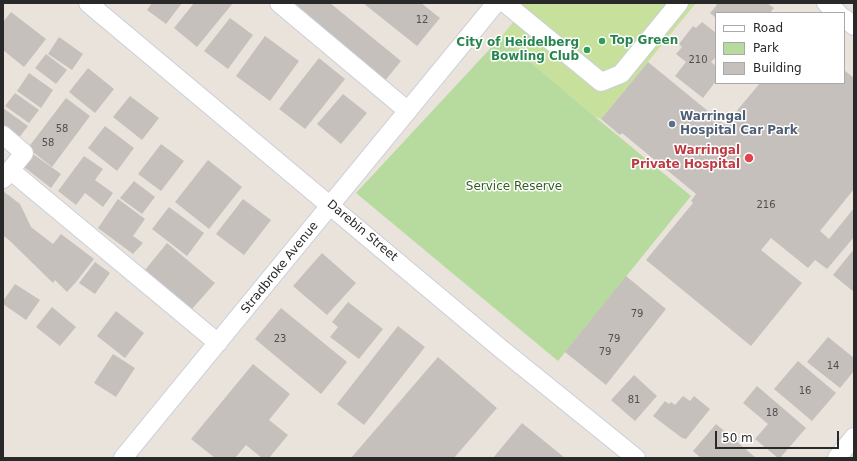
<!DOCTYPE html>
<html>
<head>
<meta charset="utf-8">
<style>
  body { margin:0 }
  #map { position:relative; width:857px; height:461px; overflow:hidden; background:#eae3dc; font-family:"DejaVu Sans",sans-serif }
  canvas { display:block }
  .frame { position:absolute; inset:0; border:4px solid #292929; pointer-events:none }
  .legend { position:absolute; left:715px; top:12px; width:130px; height:72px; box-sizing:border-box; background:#fff; border:1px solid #a9a9a9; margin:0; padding:5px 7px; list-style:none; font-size:12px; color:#292929 }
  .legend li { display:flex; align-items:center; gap:8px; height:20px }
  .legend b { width:20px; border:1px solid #a9a9a9 }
  .scale { position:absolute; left:715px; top:431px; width:124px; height:18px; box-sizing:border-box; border:2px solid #292929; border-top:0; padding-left:5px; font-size:12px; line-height:14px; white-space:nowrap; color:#292929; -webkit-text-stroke:3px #fff; paint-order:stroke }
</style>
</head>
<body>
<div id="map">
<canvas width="857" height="461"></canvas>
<div class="frame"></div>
<ul class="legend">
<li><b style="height:5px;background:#fff"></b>Road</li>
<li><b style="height:11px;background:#b7da9f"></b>Park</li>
<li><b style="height:11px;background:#c5c0bc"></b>Building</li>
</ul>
<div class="scale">50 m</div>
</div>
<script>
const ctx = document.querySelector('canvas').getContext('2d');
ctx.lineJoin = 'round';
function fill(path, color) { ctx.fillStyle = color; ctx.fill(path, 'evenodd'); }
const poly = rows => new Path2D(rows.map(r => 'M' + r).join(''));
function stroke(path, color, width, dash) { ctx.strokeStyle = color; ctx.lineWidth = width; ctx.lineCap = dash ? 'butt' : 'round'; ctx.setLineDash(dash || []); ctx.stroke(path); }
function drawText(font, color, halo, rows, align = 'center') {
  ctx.font = font + ' "DejaVu Sans",sans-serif'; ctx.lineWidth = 3; ctx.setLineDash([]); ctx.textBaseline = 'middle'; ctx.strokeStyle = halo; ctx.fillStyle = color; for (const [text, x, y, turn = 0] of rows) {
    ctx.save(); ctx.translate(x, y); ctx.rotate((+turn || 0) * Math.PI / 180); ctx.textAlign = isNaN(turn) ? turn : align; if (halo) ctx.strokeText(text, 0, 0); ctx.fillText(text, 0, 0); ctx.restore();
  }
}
fill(poly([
  [501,37,594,116,691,196,558,361,356,193]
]), '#b7da9f');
fill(poly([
  [518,3,696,3,601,119,594,116,501,37,524,9]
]), '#c7e09b');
fill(poly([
  [152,3,182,3,166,24,147,10],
  [194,3,233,3,197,47,174,28],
  [288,3,330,3,401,61,384,82],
  [363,3,421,3,440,18,417,46],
  [714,3,767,3,774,8,770,13,716,13,716,18,710,13,717,5],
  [11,12,46,39,24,67,3,50,3,22],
  [230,18,253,35,228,69,204,51],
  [702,22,716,33,716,57,711,62,716,66,716,81,703,98,675,76,686,62,676,54,682,47,679,44,693,26,696,28],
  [265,36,299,61,270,101,236,76],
  [59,37,83,54,72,70,48,54],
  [46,54,67,70,56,84,35,68],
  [319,58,345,79,305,129,279,109],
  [648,62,725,125,760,83,844,83,844,70,854,78,854,189,820,231,829,239,854,208,854,237,827,269,815,260,808,268,771,238,761,250,802,283,751,346,646,260,693,203,691,201,696,194,622,133,620,135,601,119],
  [88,68,114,89,95,113,69,92],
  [29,73,53,90,41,108,17,91],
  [15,93,39,110,29,123,5,106],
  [343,94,367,113,341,144,317,124],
  [130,96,159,118,142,140,113,117],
  [66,98,90,116,52,167,28,148],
  [3,108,28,126,18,139,3,128],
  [105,126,134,148,117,171,88,148],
  [161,144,184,161,161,191,138,174],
  [33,154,61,174,51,188,24,167],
  [84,156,103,169,95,180,113,193,103,207,85,193,76,205,58,191],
  [208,160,242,187,209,229,175,202],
  [134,181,155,197,142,214,120,198],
  [3,191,20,204,31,227,53,244,61,234,94,259,76,282,67,292,55,280,53,283,12,243,3,235],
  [118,199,145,219,133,236,143,243,133,254,98,228],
  [243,199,271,220,244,255,216,234],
  [169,207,204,233,187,256,152,229],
  [167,243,215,283,192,309,145,270],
  [854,249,854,292,833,275],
  [322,253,356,283,327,315,293,286],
  [95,262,110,273,95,294,79,283],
  [626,276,666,309,606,385,565,352],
  [15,284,40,300,26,320,3,304,3,301],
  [348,302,383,329,359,359,330,337,338,327,332,322],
  [52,307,76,327,60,346,36,327],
  [281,308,347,362,321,394,255,339],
  [116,311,144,333,125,358,97,336],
  [398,326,425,347,364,425,337,404],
  [828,337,854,358,854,371,840,388,807,362],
  [113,354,135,368,116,397,94,383],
  [438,357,497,408,454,458,351,458],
  [798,361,836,393,812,421,774,389],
  [253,364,290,394,269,420,288,435,269,458,262,458,246,445,235,458,215,458,191,439],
  [634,375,657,396,635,421,611,400],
  [757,386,806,428,780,458,778,458,755,439,768,424,743,403],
  [683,396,690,401,694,396,710,409,686,439,682,438,653,416,665,401,669,404,671,402,675,405],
  [522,423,565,458,493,458],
  [716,424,756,458,701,458,693,451]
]), '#c5c0bc');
const minor = poly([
  [88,3,500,348,636,458],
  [279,3,408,111],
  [505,3,601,82,621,74,679,3],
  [826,3,838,13],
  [844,18,854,26],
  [3,135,24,153,3,179],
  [10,170,218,343],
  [123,458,496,3],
  [837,458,854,437]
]);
stroke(minor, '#cbced9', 20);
stroke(minor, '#fff', 18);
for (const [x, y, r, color] of [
  [602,41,4,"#2e9e5b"],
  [587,50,4,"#2e9e5b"],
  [672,124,4,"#5c6f8a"],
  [749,158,5,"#e0444e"]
]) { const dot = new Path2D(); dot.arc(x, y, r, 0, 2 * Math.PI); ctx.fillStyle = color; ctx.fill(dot); stroke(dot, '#fff', 1.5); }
drawText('10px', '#504f4e', null, [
  ["12",422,20],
  ["210",698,60],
  ["58",62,129],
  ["58",48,143],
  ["216",766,205],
  ["79",637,314],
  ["23",280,339],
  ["79",614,339],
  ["79",605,352],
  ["14",833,366],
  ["16",805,391],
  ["81",634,400],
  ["18",772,413]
]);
drawText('bold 12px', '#27864d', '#fff', [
  ["Top Green",610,41],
  ["City of Heidelberg",579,43,"right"],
  ["Bowling Club",579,57,"right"]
], 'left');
drawText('bold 12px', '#4e5e75', '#fff', [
  ["Warringal",680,117],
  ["Hospital Car Park",680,131]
], 'left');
drawText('bold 12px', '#be3a42', '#fff', [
  ["Warringal",740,151],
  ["Private Hospital",740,165]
], 'right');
drawText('12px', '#325d22', '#fff', [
  ["Service Reserve",514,187]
]);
drawText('12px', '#292929', '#fff', [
  ["Darebin Street",362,231,40],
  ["Stradbroke Avenue",280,268,-51]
]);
</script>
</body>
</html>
